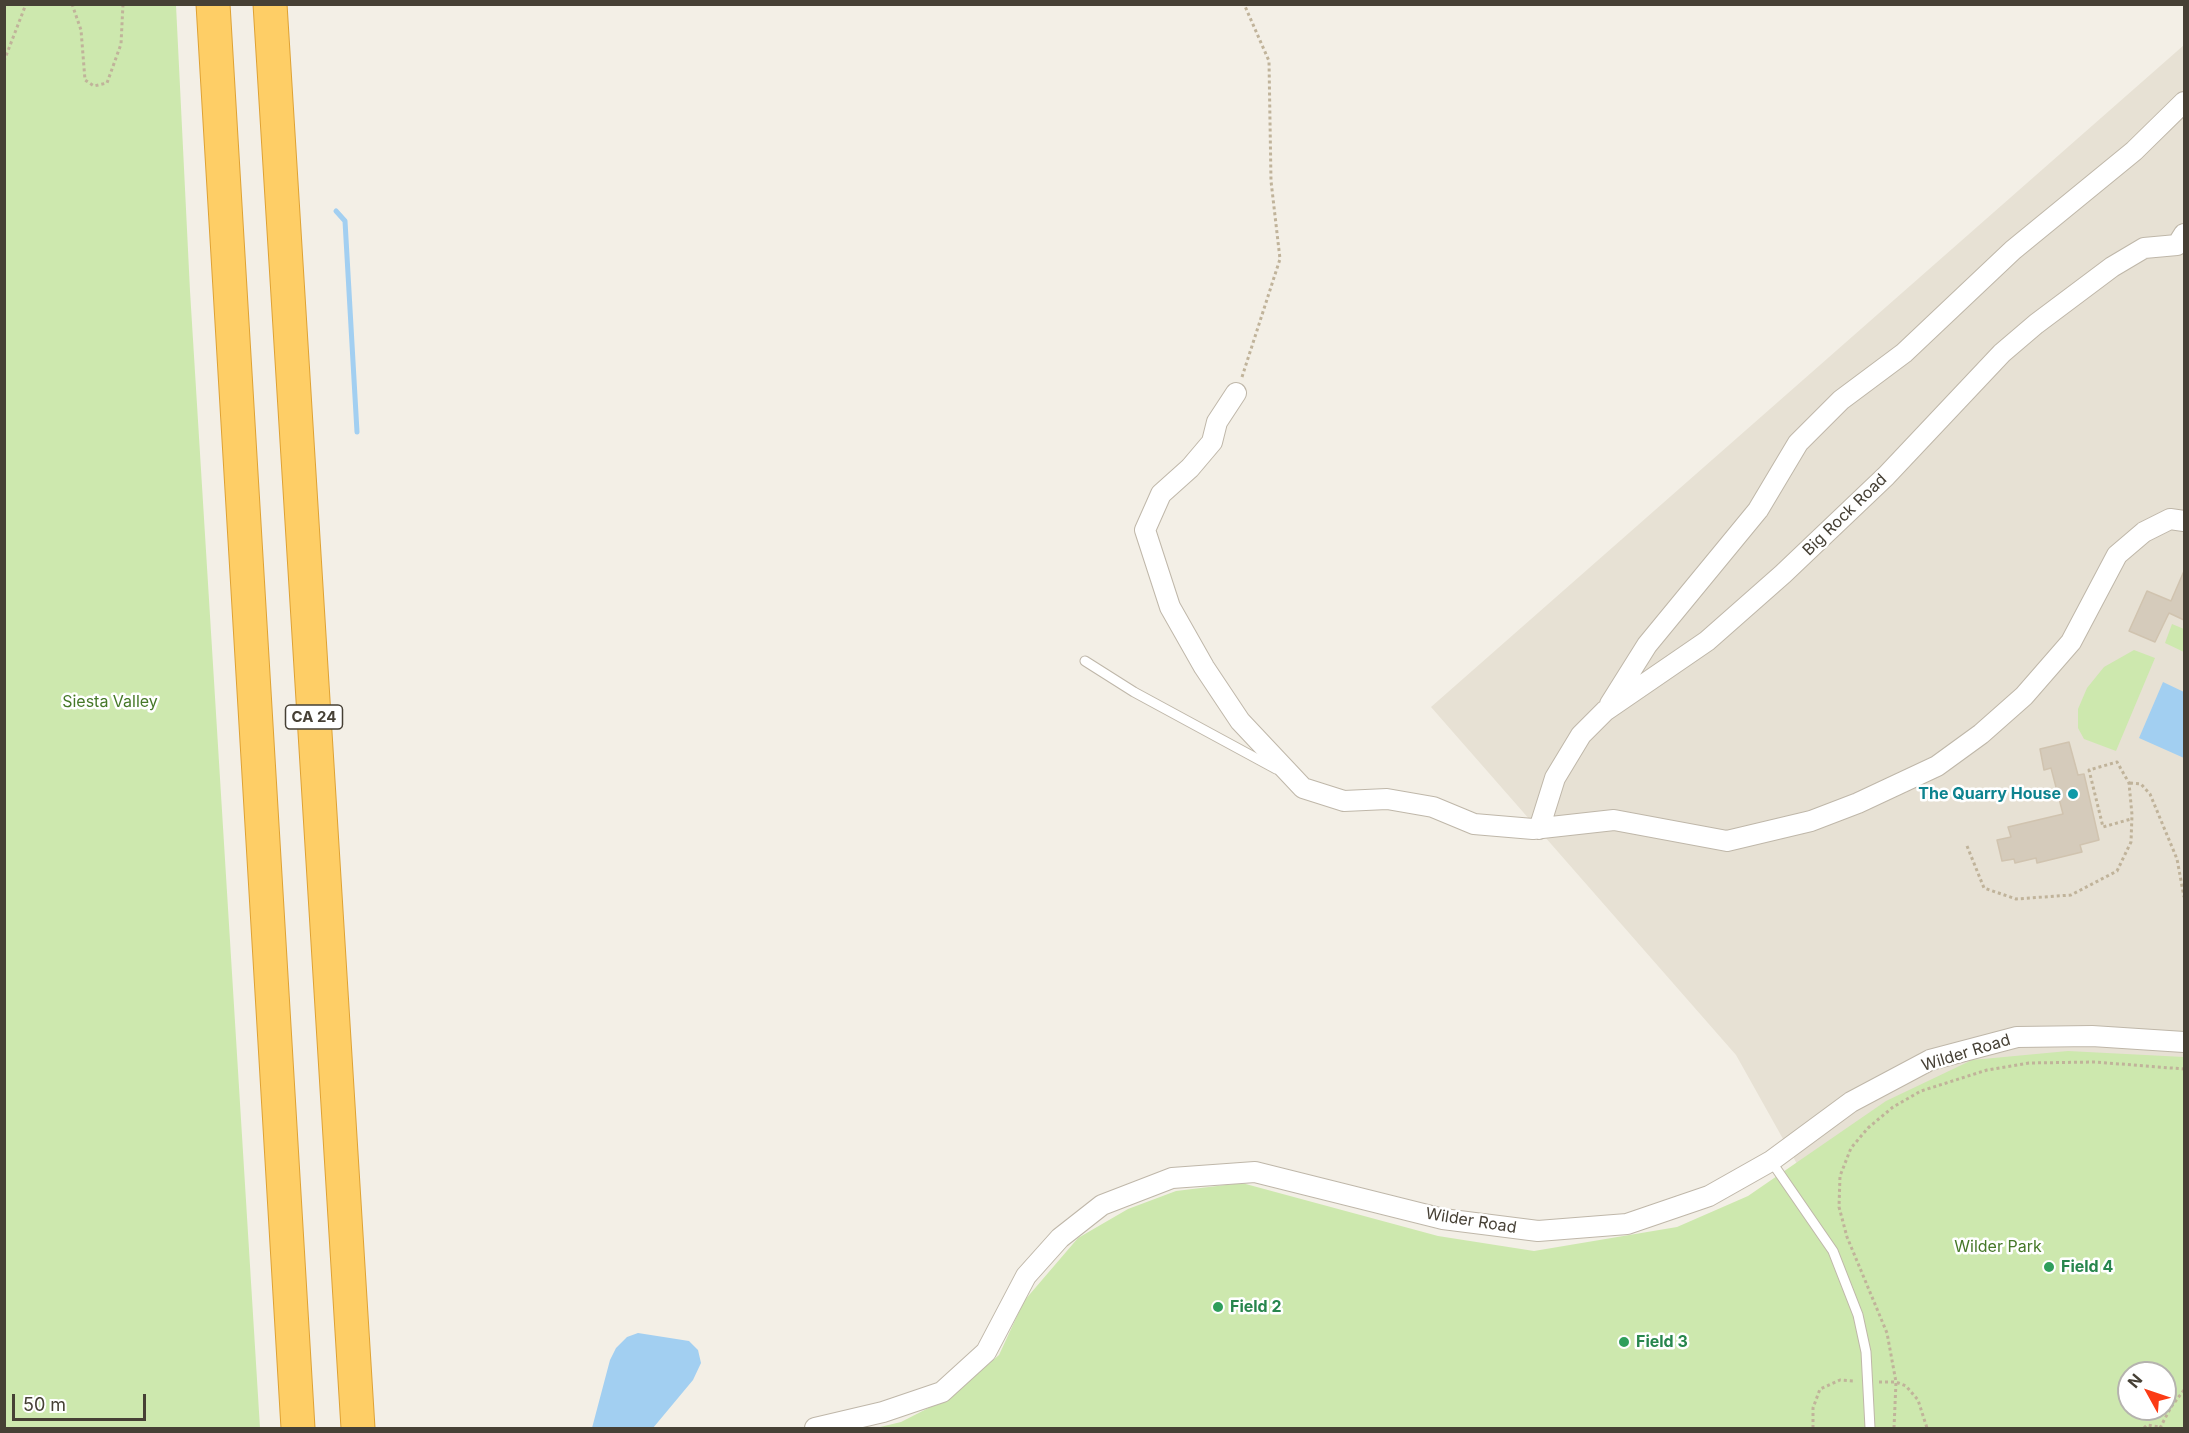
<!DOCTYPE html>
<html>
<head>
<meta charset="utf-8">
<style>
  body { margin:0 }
  #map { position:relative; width:2189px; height:1433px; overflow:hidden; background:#f3efe6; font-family:Inter,sans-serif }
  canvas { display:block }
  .frame { position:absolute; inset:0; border:6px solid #464035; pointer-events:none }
  .north { position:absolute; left:2117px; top:1361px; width:60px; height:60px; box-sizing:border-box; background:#fff; border:2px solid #b5b3ae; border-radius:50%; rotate:310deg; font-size:16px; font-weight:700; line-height:24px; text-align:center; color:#464035 }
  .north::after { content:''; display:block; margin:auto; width:21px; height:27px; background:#fb3b15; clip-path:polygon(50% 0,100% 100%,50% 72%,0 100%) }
  .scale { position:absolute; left:12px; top:1394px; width:134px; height:27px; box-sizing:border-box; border:3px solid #464035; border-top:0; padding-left:8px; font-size:18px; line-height:21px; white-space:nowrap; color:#464035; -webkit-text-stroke:4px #fff; paint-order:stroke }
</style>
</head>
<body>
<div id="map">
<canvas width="2189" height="1433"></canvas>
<div class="frame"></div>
<div class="north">N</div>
<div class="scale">50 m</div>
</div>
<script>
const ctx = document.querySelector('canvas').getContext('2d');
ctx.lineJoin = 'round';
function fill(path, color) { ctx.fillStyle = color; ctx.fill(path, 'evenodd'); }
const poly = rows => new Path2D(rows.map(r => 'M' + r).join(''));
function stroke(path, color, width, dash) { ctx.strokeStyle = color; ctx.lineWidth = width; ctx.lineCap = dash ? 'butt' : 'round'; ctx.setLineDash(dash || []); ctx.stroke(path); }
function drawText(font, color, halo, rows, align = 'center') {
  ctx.font = font + ' Inter,sans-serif'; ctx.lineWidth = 5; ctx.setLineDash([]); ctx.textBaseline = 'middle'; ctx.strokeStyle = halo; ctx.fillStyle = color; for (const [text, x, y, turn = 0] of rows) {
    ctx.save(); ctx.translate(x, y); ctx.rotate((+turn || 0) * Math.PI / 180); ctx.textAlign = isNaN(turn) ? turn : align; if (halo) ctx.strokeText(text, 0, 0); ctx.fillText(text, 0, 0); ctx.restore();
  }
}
fill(poly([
  [2184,45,2184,1428,1945,1428,1736,1055,1431,707],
  [2129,1373,2165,1373,2165,1409,2129,1409]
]), '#e7e1d4');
fill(poly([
  [5,4,176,5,190,291,260,1428,5,1428],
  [2172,624,2184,629,2184,652,2165,643],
  [2134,650,2155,658,2116,751,2084,739,2078,728,2078,709,2087,688,2104,667],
  [2068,1051,2184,1057,2184,1428,876,1428,901,1422,950,1397,999,1355,1024,1301,1078,1238,1128,1209,1176,1191,1242,1183,1438,1236,1534,1251,1677,1227,1748,1196,1886,1101,1972,1060],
  [2129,1373,2165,1373,2165,1409,2129,1409]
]), '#cde8ae');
fill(poly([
  [2163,682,2184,692,2184,758,2139,738],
  [638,1333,689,1341,698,1350,701,1363,693,1380,653,1428,592,1428,610,1360,616,1348,627,1337]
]), '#a2cff1');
stroke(poly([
  [336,211,345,221,357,432]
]), '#a2cff1', 5);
const building = poly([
  [2184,571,2184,620,2169,613,2155,642,2129,631,2147,591,2171,601,2184,571],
  [2069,742,2078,775,2084,774,2099,840,2080,845,2082,852,2037,863,2036,858,2015,863,2014,859,2002,861,1997,840,2011,837,2008,827,2063,814,2051,768,2044,770,2040,749,2069,742]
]);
fill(building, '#d5cbbb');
stroke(building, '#d0c3af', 1.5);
const lane = poly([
  [1085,661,1134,692,1276,769],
  [1771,1161,1833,1251,1858,1315,1866,1352,1870,1428]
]);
const street = poly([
  [1236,393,1217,422,1212,442,1190,468,1161,494,1145,530,1170,607,1204,667,1240,721,1303,788,1344,801,1387,799,1433,807,1474,824,1533,829,1614,820,1727,841,1811,821,1858,803,1937,766,1981,734,2024,696,2071,642,2117,555,2144,532,2170,519,2184,521],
  [1610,704,1647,645,1758,510,1798,443,1841,400,1904,353,2013,250,2134,151,2184,102],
  [1539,829,1555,778,1581,735,1605,711,1707,641,1783,574,1886,476,2002,353,2036,324,2112,267,2144,248,2177,245,2184,234],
  [815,1428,883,1412,942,1392,986,1352,1026,1276,1060,1238,1102,1205,1172,1178,1255,1172,1443,1219,1538,1231,1627,1224,1709,1196,1771,1161,1851,1102,1930,1060,2017,1037,2092,1036,2184,1042]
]);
const highway = poly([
  [213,4,298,1428],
  [270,4,358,1428]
]);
stroke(lane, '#bfb7a9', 11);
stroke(street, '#bfb7a9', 22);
stroke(highway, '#dea235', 35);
stroke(poly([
  [72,4,81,30,85,80,94,86,107,83,121,44,123,4],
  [4,61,26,4],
  [1242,377,1280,259,1271,181,1269,61,1244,4],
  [2130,783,2141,784,2150,794,2177,859,2184,897],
  [1967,846,1984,888,2016,899,2071,895,2117,871,2131,842,2132,815,2129,783,2117,762,2089,770,2103,827,2131,819],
  [1879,1382,1896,1382,1906,1386,1918,1400,1927,1428],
  [1813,1428,1813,1408,1820,1389,1840,1380,1854,1381],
  [1894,1428,1896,1382,1887,1333,1847,1237,1839,1207,1840,1176,1851,1148,1868,1128,1893,1107,1921,1091,1987,1070,2029,1063,2095,1062,2184,1069],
  [2144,1428,2147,1425,2160,1427],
  [2160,1428,2171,1407,2184,1390]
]), '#c0b39a', 3, [3, 3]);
stroke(lane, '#fff', 9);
stroke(street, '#fff', 20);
stroke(highway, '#fece66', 33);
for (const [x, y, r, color] of [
  [2073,794,6,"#0f9aa8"],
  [2049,1267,6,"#2e9e5b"],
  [1218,1307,6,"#2e9e5b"],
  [1624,1342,6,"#2e9e5b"]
]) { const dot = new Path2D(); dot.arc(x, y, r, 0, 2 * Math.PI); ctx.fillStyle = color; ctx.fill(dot); stroke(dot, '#fff', 2); }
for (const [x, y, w] of [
  [314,717,57]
]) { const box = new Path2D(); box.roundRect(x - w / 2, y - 12, w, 24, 4.5); ctx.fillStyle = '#fff'; ctx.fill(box); stroke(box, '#464035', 1.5); }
drawText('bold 15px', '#464035', null, [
  ["CA 24",314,717]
]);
drawText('16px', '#464035', '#fff', [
  ["Big Rock Road",1845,515,-44],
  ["Wilder Road",1966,1053,-17],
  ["Wilder Road",1471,1221,9]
]);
drawText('16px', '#457828', '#fff', [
  ["Siesta Valley",110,702],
  ["Wilder Park",1998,1247]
]);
drawText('bold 16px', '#0d838f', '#fff', [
  ["The Quarry House",2061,794]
], 'right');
drawText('bold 16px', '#27864d', '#fff', [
  ["Field 4",2061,1267],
  ["Field 2",1230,1307],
  ["Field 3",1636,1342]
], 'left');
</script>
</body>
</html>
